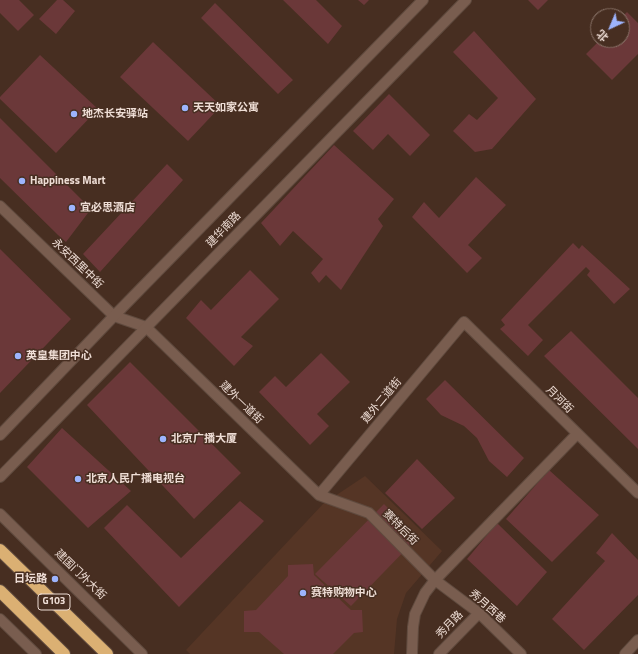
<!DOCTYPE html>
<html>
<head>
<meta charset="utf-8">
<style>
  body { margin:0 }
  #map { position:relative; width:638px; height:654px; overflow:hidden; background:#472e21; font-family:"Titillium Web","Noto Sans SC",sans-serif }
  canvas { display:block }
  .north { position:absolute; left:590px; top:8px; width:40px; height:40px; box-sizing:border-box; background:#472e21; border:1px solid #8a7469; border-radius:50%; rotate:224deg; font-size:11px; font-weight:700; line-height:16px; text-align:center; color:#eeddd5 }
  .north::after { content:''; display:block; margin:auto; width:14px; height:18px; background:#9db4fd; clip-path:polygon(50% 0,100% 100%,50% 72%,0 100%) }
</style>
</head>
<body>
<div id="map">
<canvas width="638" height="654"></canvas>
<div class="north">北</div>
</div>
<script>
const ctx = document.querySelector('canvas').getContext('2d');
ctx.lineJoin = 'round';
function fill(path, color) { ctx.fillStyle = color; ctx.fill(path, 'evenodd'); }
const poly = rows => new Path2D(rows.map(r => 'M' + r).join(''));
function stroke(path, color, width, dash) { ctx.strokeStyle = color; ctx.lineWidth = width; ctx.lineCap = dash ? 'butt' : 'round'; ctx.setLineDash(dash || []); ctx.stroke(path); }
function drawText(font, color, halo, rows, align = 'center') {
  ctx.font = font + ' "Titillium Web","Noto Sans SC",sans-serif'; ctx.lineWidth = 3; ctx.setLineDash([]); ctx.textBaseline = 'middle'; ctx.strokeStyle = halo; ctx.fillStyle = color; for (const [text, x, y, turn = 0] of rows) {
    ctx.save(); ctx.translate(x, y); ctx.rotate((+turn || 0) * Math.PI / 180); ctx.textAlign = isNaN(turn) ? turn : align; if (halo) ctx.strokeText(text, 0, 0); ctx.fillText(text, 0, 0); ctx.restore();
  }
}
fill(poly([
  [365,476,442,551,406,593,397,619,394,654,190,654,186,650,323,504]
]), '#553525');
fill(poly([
  [0,0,19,0,34,15,18,31,0,13],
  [57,0,63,0,75,11,56,34,39,19],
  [283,0,316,0,342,26,328,44],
  [358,0,369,0,364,5],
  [528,0,548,0,538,10],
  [215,3,293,80,278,94,201,18],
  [627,12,638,23,638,54,612,80,586,54,600,40,622,40,622,17],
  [474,31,536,99,492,149,475,152,453,131,469,114,477,120,498,98,453,52],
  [153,42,221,106,188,141,120,77],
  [40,55,98,109,56,153,0,99,0,97],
  [389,94,430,135,410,156,388,134,373,150,353,131],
  [0,118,91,209,66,242,58,235,0,178],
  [334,145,394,199,378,219,383,226,341,290,326,275,319,283,311,273,323,259,293,231,280,246,261,223],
  [167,164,183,180,100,272,83,254],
  [476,177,506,205,468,245,482,258,467,273,412,217,424,202,439,218],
  [573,243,579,249,582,245,630,289,614,304,587,275,590,271,586,267,528,325,543,340,528,356,500,329,505,325,501,320],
  [0,249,71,319,0,393],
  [250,270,279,299,241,337,253,346,234,366,186,318,201,300,211,310],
  [571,331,638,398,638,449,544,356],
  [321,353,350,382,317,414,329,426,310,445,259,392,275,376,286,387],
  [130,362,241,473,194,519,87,405],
  [445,380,524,458,507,477,489,461,477,438,464,426,441,415,426,399],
  [62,428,131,491,88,528,27,467],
  [417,459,455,498,422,529,385,493],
  [549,470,599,515,552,562,506,519],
  [240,501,264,521,179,607,104,528,127,505,181,558],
  [384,504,417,538,351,606,315,574],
  [497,523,547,572,517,606,467,559],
  [612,533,638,560,638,595,584,650,552,619,605,561,596,553],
  [313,564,314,575,351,610,362,610,363,632,354,633,333,654,284,654,259,632,244,632,244,611,256,610,288,576,288,565]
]), '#6b3839');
const street = poly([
  [0,206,114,316,146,327,319,495,369,513,435,580,479,613,521,654],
  [319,495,464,322,638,493],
  [412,654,413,627,415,614,425,593,435,580,577,434],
  [439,654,479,613],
  [625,654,638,640]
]);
const secondary = poly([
  [0,435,114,316,423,0],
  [0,477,466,0],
  [0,514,142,654],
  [0,619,36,654]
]);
const highway = poly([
  [0,550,107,654],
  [0,591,64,654]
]);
stroke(street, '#5f4a3e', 12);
stroke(secondary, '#5f4a3e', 12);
stroke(highway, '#5f4a3e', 14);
stroke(street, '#795d4f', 10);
stroke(secondary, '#795d4f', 10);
stroke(highway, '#dbb073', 12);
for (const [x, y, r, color] of [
  [185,108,4,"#9db4fd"],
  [74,114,4,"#9db4fd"],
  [22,181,4,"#9db4fd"],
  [72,208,4,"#9db4fd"],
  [18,356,4,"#9db4fd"],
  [163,439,4,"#9db4fd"],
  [78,479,4,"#9db4fd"],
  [55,579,4,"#9db4fd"],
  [303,593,4,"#9db4fd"]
]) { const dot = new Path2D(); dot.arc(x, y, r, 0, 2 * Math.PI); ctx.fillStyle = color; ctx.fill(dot); stroke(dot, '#472e21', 1.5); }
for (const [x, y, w] of [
  [54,602,32]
]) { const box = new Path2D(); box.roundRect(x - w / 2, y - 8, w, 16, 3); ctx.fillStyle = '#472e21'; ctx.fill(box); stroke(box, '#eeddd5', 1); }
drawText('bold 10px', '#eeddd5', null, [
  ["G103",54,602]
]);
drawText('bold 11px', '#eeddd5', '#472e21', [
  ["天天如家公寓",193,108],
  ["地杰长安驿站",82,114],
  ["Happiness Mart",30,181],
  ["宜必思酒店",80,208],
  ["英皇集团中心",26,356],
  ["北京广播大厦",171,439],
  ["北京人民广播电视台",86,479],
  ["日坛路",47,579,"right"],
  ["赛特购物中心",311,593]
], 'left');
drawText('11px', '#eeddd5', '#472e21', [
  ["建华南路",224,230,-46],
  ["永安西里中街",77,264,44],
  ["月河街",559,400,45],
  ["建外二道街",382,401,-50],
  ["建外一道街",241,403,44],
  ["赛特后街",400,528,45],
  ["建国门外大街",80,575,44],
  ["秀月西巷",487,607,41],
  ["秀月路",450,625,-46]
]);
</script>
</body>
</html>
